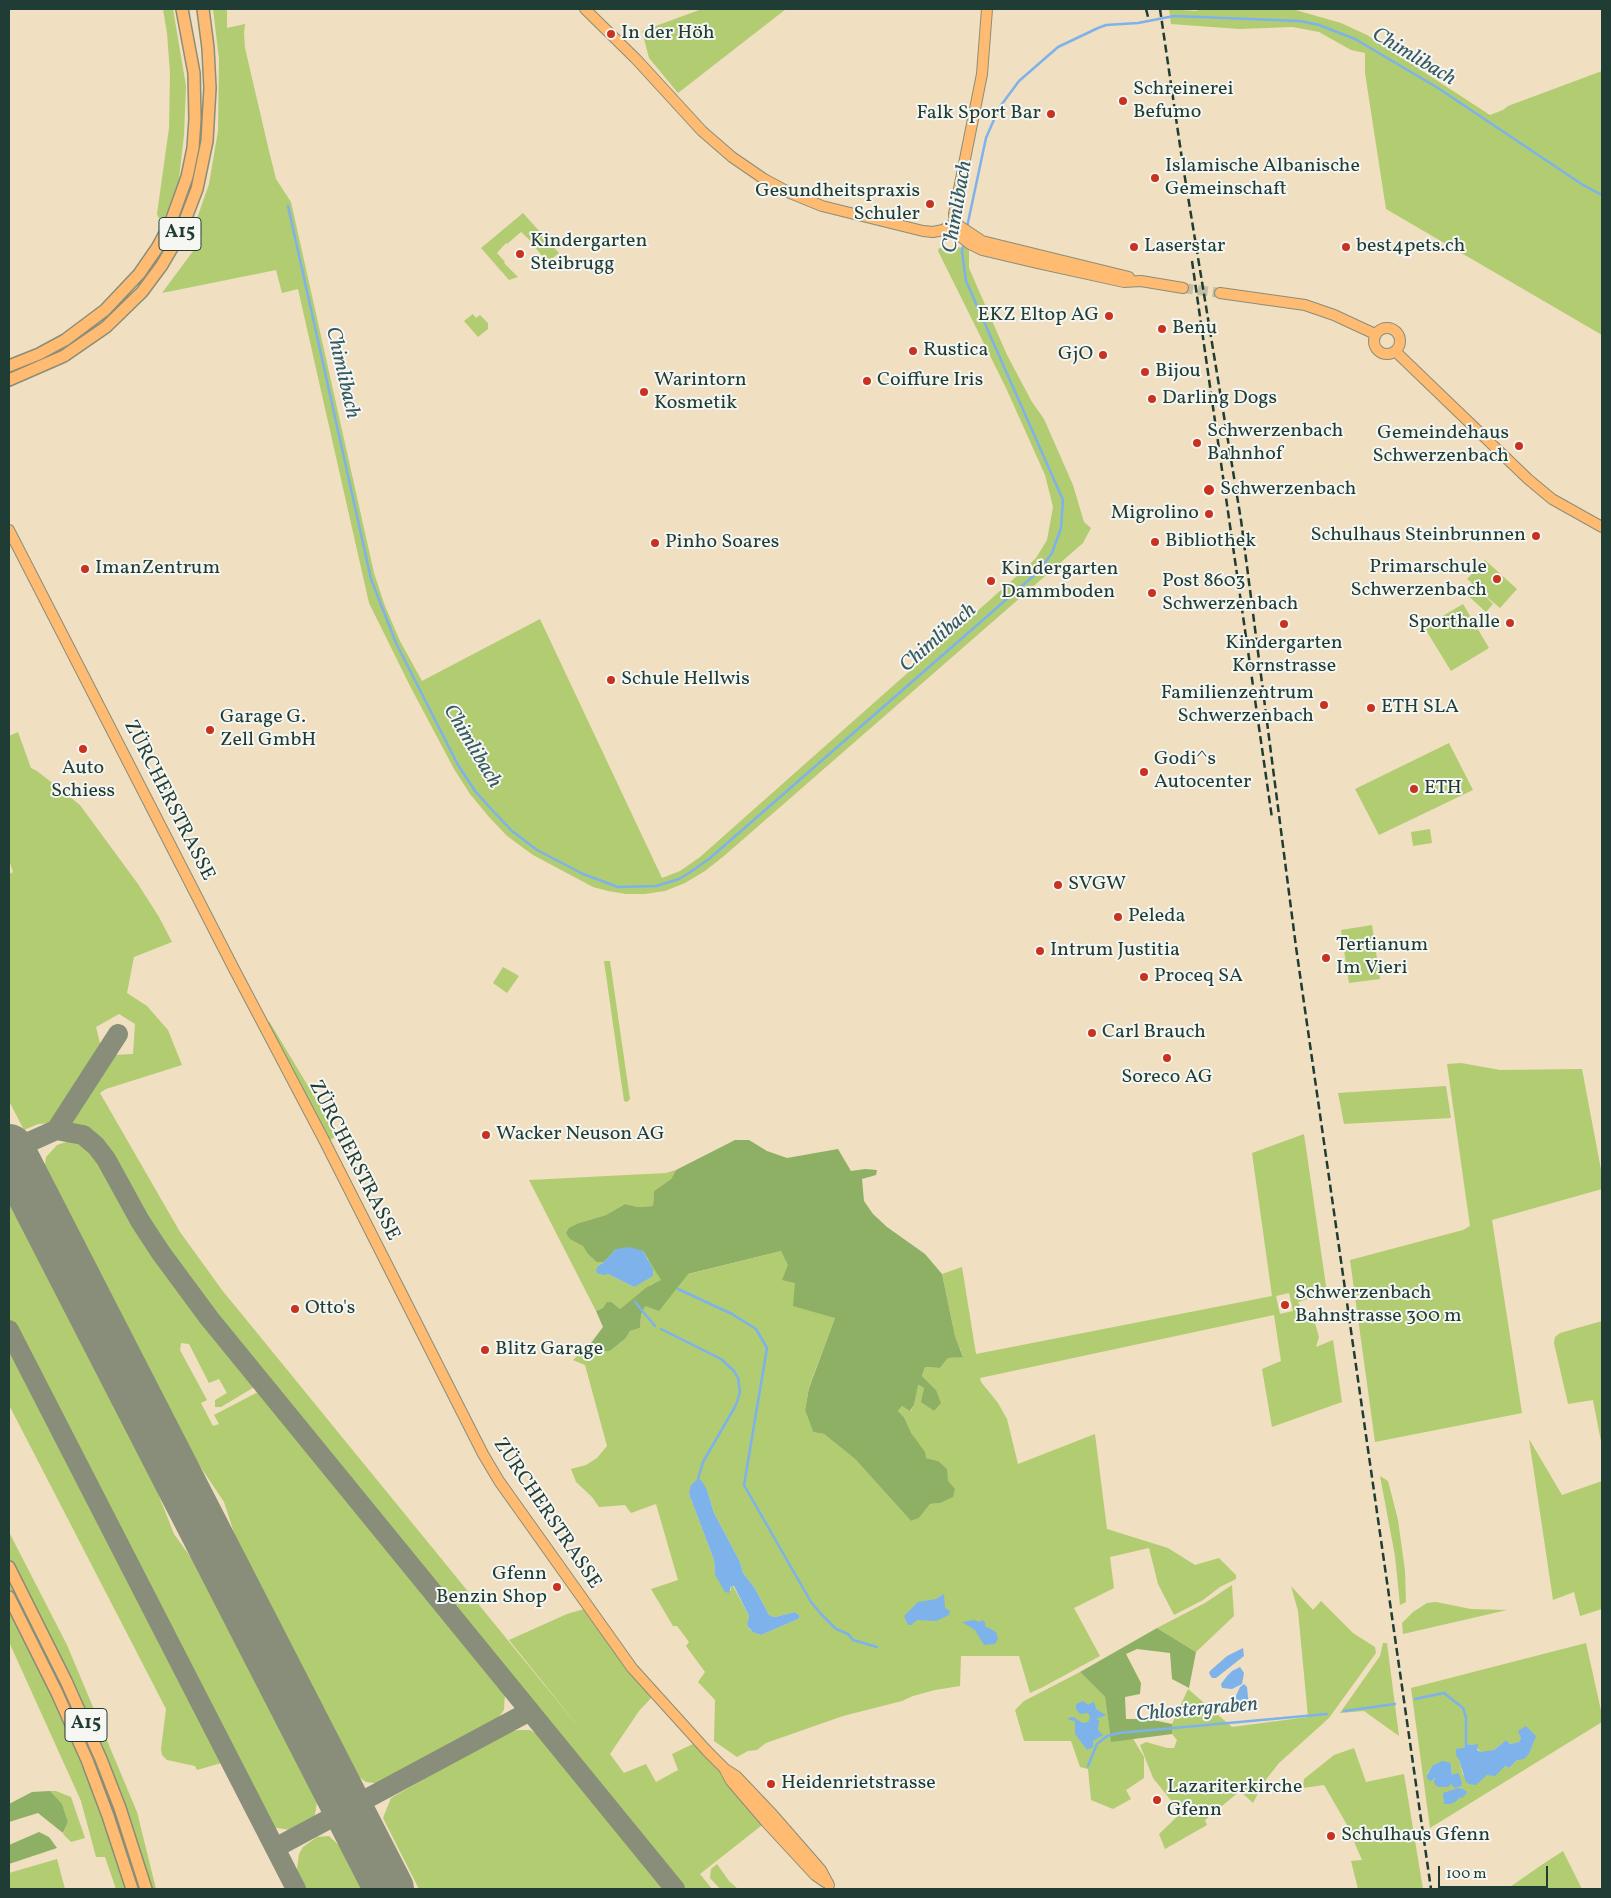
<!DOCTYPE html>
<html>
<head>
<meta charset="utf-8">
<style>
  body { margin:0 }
  #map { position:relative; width:1611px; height:1898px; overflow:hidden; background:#f0dfc1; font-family:Vollkorn,serif }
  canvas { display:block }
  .frame { position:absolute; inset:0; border:10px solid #1f3d34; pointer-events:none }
  .scale { position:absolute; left:1438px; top:1866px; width:110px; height:22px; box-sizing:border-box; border:2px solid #1f3d34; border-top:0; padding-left:6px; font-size:15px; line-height:18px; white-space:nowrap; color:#1f3d34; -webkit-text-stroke:4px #f6f6f2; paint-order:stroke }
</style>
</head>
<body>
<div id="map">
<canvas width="1611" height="1898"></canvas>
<div class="frame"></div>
<div class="scale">100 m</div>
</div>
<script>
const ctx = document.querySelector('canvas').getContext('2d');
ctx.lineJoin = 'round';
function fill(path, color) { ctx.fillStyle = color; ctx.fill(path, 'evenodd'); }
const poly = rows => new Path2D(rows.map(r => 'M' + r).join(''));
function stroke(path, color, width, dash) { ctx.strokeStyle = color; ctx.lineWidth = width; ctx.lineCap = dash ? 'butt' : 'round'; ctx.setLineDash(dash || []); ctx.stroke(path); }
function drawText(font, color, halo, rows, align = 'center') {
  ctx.font = font + ' Vollkorn,serif'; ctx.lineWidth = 4; ctx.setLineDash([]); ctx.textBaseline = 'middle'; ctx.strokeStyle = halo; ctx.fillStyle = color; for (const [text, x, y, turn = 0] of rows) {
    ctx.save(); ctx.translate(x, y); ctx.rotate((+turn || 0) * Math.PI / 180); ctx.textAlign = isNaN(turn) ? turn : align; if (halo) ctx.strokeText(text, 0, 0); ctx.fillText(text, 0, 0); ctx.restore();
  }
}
fill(poly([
  [163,9,173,9,186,86,184,135,179,179,162,225,157,214,169,128,170,73,167,33],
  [213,9,227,9,227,28,245,24,244,33,245,48,269,151,276,179,291,202,374,573,385,606,400,641,422,681,540,619,662,878,680,871,700,857,1027,567,1036,558,1047,540,1053,507,1045,475,1006,388,938,251,939,248,969,247,969,268,1007,355,1032,402,1044,419,1073,485,1084,522,1091,528,1083,543,724,856,705,871,685,883,665,891,645,894,626,894,608,891,593,887,533,855,507,836,489,817,470,794,454,769,410,686,369,603,298,289,282,293,276,270,162,293,202,239,195,224,209,184,218,131,219,59],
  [702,9,786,9,678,93,649,58,642,31],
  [1169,9,1196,11,1200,9,1292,9,1341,23,1367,35,1490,115,1503,110,1508,106,1602,71,1602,335,1386,209,1365,73,1365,53,1351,50,1319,32,1293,27,1239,29,1171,24],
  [523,213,559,253,544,265,537,265,536,262,542,256,535,247,536,246,521,232,507,244,506,243,497,253,505,262,504,263,518,277,509,280,481,248],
  [473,314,476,318,480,315,488,323,488,329,478,337,464,321],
  [1485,560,1517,589,1500,608,1482,593,1493,604,1486,612,1464,592,1472,583,1467,579],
  [1463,604,1489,648,1451,671,1424,627],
  [18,732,31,768,37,771,80,805,138,884,159,917,172,942,134,957,127,993,147,1006,168,1030,182,1065,106,1089,100,1093,180,1232,222,1290,586,1736,509,1640,567,1614,584,1609,608,1643,652,1697,639,1711,610,1754,624,1773,646,1764,656,1782,678,1770,672,1754,693,1744,707,1751,766,1822,700,1874,712,1889,682,1889,196,1295,143,1216,110,1155,95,1138,73,1125,70,1118,113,1055,133,1054,135,1024,119,1014,96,1027,101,1047,53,1123,38,1124,24,1130,9,1101,9,874,13,872,9,860,9,736],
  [1449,743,1473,790,1379,835,1355,789],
  [1430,829,1432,843,1413,846,1411,832],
  [1372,925,1380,979,1349,983,1341,930],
  [604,961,610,961,630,1099,627,1102,624,1101],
  [503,967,519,976,507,993,493,983],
  [269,1021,338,1136,325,1142,265,1028],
  [1461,1063,1500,1070,1582,1069,1602,1175,1602,1189,1492,1220,1522,1413,1375,1442,1350,1260,1463,1230,1470,1226,1447,1064],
  [1446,1086,1451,1118,1344,1124,1338,1093],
  [1304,1134,1327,1293,1298,1302,1304,1315,1313,1316,1319,1337,1316,1347,1333,1340,1342,1402,1272,1427,1262,1369,1281,1361,1274,1315,980,1378,981,1382,998,1403,1007,1419,1018,1464,1095,1434,1107,1529,1168,1548,1195,1565,1219,1558,1236,1575,1236,1579,1220,1587,1203,1600,1174,1615,1158,1584,1149,1548,1110,1557,1114,1588,1074,1608,1100,1656,1043,1687,1030,1693,1019,1656,961,1656,960,1686,935,1690,913,1696,902,1701,843,1716,766,1743,757,1750,748,1751,737,1757,714,1741,715,1700,698,1682,705,1672,686,1646,689,1642,677,1626,673,1626,651,1589,678,1580,656,1504,631,1513,625,1505,599,1507,592,1497,576,1482,571,1469,586,1465,597,1458,607,1446,585,1365,573,1360,591,1343,600,1351,610,1351,626,1338,630,1331,640,1328,641,1315,653,1283,620,1309,603,1308,596,1311,529,1180,666,1173,676,1170,671,1179,654,1191,653,1206,638,1207,625,1204,606,1215,579,1223,604,1262,598,1266,608,1274,634,1287,647,1260,689,1274,781,1251,789,1265,795,1283,835,1318,809,1387,805,1410,813,1432,824,1434,855,1459,911,1521,919,1518,930,1504,940,1503,948,1481,938,1461,926,1458,910,1433,904,1417,898,1411,902,1406,911,1411,914,1405,917,1385,924,1388,922,1402,934,1411,936,1390,922,1376,925,1367,940,1368,948,1358,963,1356,955,1336,942,1274,962,1267,976,1354,1272,1296,1252,1153],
  [1289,1293,1293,1311,1280,1314,1276,1296],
  [707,1490,714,1513,740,1562,743,1573,754,1587,769,1615,775,1617,795,1612,800,1616,798,1619,761,1635,750,1630,748,1627,747,1624,749,1616,733,1586,731,1586,731,1591,715,1575,714,1560,689,1494],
  [72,1140,86,1145,100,1159,150,1247,206,1324,252,1379,256,1386,221,1407,215,1407,215,1400,227,1393,219,1379,209,1383,189,1344,181,1343,180,1350,207,1400,201,1403,213,1426,219,1424,214,1415,258,1392,264,1394,496,1679,505,1693,504,1710,489,1730,449,1748,382,1784,366,1782,356,1775,241,1554,224,1502,187,1447,44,1172,46,1157,57,1145],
  [9,1199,148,1468,174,1534,199,1569,315,1794,317,1801,315,1815,309,1821,291,1830,270,1827,9,1319],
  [1602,1321,1602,1447,1593,1400,1568,1404,1554,1343,1555,1337,1560,1333],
  [9,1342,133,1585,225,1762,197,1770,195,1766,167,1760,162,1755,161,1749,166,1709,9,1405],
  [1529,1439,1562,1495,1602,1481,1602,1609,1580,1616,1574,1592,1553,1600],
  [1380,1476,1388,1481,1398,1520,1405,1571,1406,1602,1400,1605,1395,1556],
  [9,1532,67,1645,137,1812,156,1889,116,1889,105,1857,96,1857,81,1801,9,1642],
  [1232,1585,1234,1616,1196,1652,1157,1628,1205,1603],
  [1291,1586,1313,1610,1321,1601,1353,1633,1375,1647,1376,1653,1329,1718,1279,1763,1264,1782,1253,1803,1240,1791,1205,1820,1207,1825,1165,1849,1159,1834,1181,1813,1153,1778,1140,1745,1146,1742,1167,1748,1174,1748,1177,1740,1172,1734,1172,1724,1188,1689,1232,1727,1308,1717,1298,1611],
  [1436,1602,1471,1609,1507,1610,1403,1634,1402,1623,1413,1612,1427,1603],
  [1383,1643,1387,1643,1399,1736,1364,1711,1340,1713,1380,1656],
  [1586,1643,1602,1715,1602,1722,1430,1828,1411,1688],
  [1535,1736,1529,1754,1517,1760,1509,1768,1505,1766,1487,1775,1463,1775,1459,1760,1463,1748,1468,1744,1473,1745,1481,1752,1487,1752,1494,1750,1506,1740,1510,1744,1519,1742,1521,1738],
  [1451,1764,1452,1775,1436,1780,1427,1774,1432,1766],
  [1080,1672,1105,1697,1110,1735,1129,1732,1144,1757,1144,1778,1126,1790,1131,1799,1113,1809,1091,1800,1088,1769,1080,1767,1071,1741,1024,1741,1015,1710,1024,1701],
  [520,1730,530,1730,545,1739,668,1889,419,1889,383,1818,391,1798,508,1731],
  [1354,1748,1366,1782,1404,1774,1423,1889,1358,1889,1351,1861,1362,1860,1346,1823,1324,1785,1303,1788,1304,1779,1334,1755],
  [50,1791,56,1791,71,1797,85,1838,71,1842,63,1834,68,1822,62,1805],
  [329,1836,344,1850,364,1889,302,1889,297,1869,299,1854,303,1847,317,1837],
  [1563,1851,1582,1889,1507,1889,1543,1864],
  [57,1859,65,1889,9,1889,9,1873],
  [717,1864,729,1881,738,1889,720,1889,710,1878,711,1869]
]), '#b2cc72');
fill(poly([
  [735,1140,749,1140,767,1151,787,1158,838,1149,851,1171,865,1169,877,1170,876,1175,862,1179,864,1201,873,1214,887,1227,925,1254,942,1274,955,1336,963,1357,948,1358,940,1368,925,1367,922,1376,936,1390,941,1403,934,1411,921,1402,924,1388,918,1385,914,1405,910,1411,902,1406,898,1411,904,1417,911,1433,925,1452,926,1458,938,1461,947,1469,948,1481,955,1489,953,1497,940,1503,930,1504,919,1518,911,1521,855,1459,824,1434,813,1432,805,1410,809,1388,835,1318,793,1306,795,1283,782,1280,788,1265,781,1251,688,1274,659,1311,645,1306,641,1315,640,1328,630,1331,626,1338,610,1351,600,1351,591,1343,603,1327,596,1311,603,1308,607,1302,611,1302,620,1309,647,1287,661,1280,643,1251,616,1249,604,1262,597,1262,588,1254,583,1246,570,1239,566,1233,569,1228,579,1223,606,1215,625,1204,638,1207,653,1206,654,1191,671,1179,676,1170],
  [1157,1628,1196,1652,1189,1688,1172,1679,1170,1653,1137,1649,1126,1654,1141,1683,1140,1694,1125,1697,1126,1719,1148,1719,1172,1724,1172,1734,1111,1742,1105,1697,1080,1672],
  [50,1791,62,1804,68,1822,63,1833,38,1813,9,1822,9,1804,32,1792],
  [39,1832,49,1837,57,1848,9,1864,9,1845]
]), '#8db064');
fill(poly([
  [630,1247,643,1251,653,1269,653,1276,634,1287,608,1274,603,1275,597,1273,596,1270,598,1266,604,1262,616,1249],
  [698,1479,702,1481,707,1490,714,1513,740,1562,743,1573,754,1587,769,1615,775,1617,795,1612,800,1616,798,1619,761,1635,753,1632,748,1627,747,1624,749,1616,734,1586,731,1586,729,1593,725,1592,715,1575,714,1560,689,1494,691,1485],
  [944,1594,945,1608,950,1611,949,1615,936,1621,917,1620,911,1625,908,1625,904,1616,918,1602,936,1599],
  [974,1620,980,1622,982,1620,985,1622,985,1626,996,1632,998,1639,995,1644,984,1645,975,1630,962,1622],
  [1243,1648,1244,1656,1216,1678,1212,1678,1209,1673,1210,1671,1227,1656],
  [1240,1667,1244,1673,1242,1684,1232,1689,1222,1688,1221,1684,1227,1676,1232,1671],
  [1244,1684,1247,1687,1249,1707,1245,1713,1241,1711,1234,1700,1240,1687],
  [1083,1701,1088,1705,1093,1702,1095,1704,1096,1709,1106,1715,1096,1719,1099,1720,1098,1730,1103,1735,1093,1741,1093,1747,1087,1750,1075,1734,1075,1721,1069,1720,1068,1718,1073,1717,1083,1723,1088,1722,1090,1719,1089,1714,1087,1713,1080,1714,1076,1709,1076,1704],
  [1526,1726,1536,1736,1529,1754,1524,1759,1517,1760,1509,1768,1505,1766,1495,1776,1487,1775,1476,1785,1469,1784,1466,1782,1459,1760,1456,1755,1456,1749,1463,1748,1468,1744,1473,1745,1478,1744,1477,1750,1481,1752,1494,1750,1506,1740,1510,1744,1519,1742,1521,1738,1518,1731],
  [1442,1761,1448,1762,1451,1764,1452,1775,1457,1773,1459,1774,1462,1783,1461,1786,1455,1788,1451,1784,1448,1787,1440,1787,1436,1786,1434,1782,1435,1778,1431,1781,1427,1779,1427,1775,1432,1766],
  [1458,1788,1463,1789,1467,1792,1466,1794,1462,1798,1460,1797,1455,1802,1450,1804,1444,1804,1443,1793]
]), '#7db2eb');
stroke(poly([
  [288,206,371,579,396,643,458,765,475,791,492,810,512,831,537,850,583,874,618,887,656,886,679,879,689,873,709,859,1039,571,1052,553,1061,528,1063,500,966,281,962,252,964,242],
  [967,227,986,138,999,108,1019,81,1058,47,1098,28,1106,25,1138,23,1174,16,1300,21,1319,25,1355,39,1438,88,1583,185,1602,195],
  [678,1289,732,1314,756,1329,767,1348,744,1485,811,1602,821,1614,836,1629,848,1634,853,1640,877,1647],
  [635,1302,655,1326],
  [661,1329,721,1359,734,1371,738,1378,740,1392,736,1405,703,1462,698,1479],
  [1415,1699,1444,1693,1463,1708,1466,1717,1466,1746],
  [1344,1711,1395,1704],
  [1088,1766,1097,1744,1107,1736,1119,1733,1327,1714]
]), '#7db2eb', 2.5);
stroke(poly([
  [56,1130,118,1034],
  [9,1151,56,1130,83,1135,96,1146,106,1159,140,1221,161,1253,209,1318,675,1889],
  [9,1330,296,1889],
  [275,1848,530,1711]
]), '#888e7a', 20);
stroke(poly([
  [9,1149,389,1889]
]), '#888e7a', 50);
stroke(poly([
  [1183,288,1220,293]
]), '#c6bfa5', 10, [10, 5]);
const major = poly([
  [585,9,636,59,702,131,732,157,764,179,790,193,822,206,923,231,933,232,943,230,955,223],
  [987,9,982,74,954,214,955,223,960,236,970,244,982,250,1037,263,1124,282,1141,281,1183,288],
  [955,223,982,241,1129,277],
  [1220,293,1305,305,1334,315,1375,334],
  '1374 341a13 13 0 1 1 26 0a13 13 0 1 1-26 0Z',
  [1395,351,1528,479,1552,499,1602,527],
  [9,530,233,967,325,1142,483,1454,499,1481,632,1668,707,1751,725,1769,736,1776,773,1815,821,1870,829,1885],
  [725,1770,731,1781,766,1822,815,1875,825,1882]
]);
const highway = poly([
  [9,366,39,354,65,340,105,310,139,274,157,248,170,224,187,177,193,148,195,119,194,73,182,9],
  [9,380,64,356,106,327,142,292,162,265,179,236,197,189,207,141,210,88,208,48,203,9],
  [9,1567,66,1681,101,1759,120,1808,146,1889],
  [9,1597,57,1693,87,1760,108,1816,132,1889]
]);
stroke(major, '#888e7a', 12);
stroke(highway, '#888e7a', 14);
stroke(major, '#ffbb71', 10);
stroke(highway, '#ffbb71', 11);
stroke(poly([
  [1146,9,1148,17],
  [1160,9,1183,166,1241,520,1296,947,1431,1889],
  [1192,261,1272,818]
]), '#1f3d34', 2.5, [8, 4]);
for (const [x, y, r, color] of [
  [611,34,5,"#c8321e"],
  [1123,101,5,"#c8321e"],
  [1051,114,5,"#c8321e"],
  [1155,178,5,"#c8321e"],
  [930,204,5,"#c8321e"],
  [1134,247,5,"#c8321e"],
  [1346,247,5,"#c8321e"],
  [520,254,5,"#c8321e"],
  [1109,316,5,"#c8321e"],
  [1162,329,5,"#c8321e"],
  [913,351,5,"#c8321e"],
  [1103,355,5,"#c8321e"],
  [1145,372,5,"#c8321e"],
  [867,381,5,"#c8321e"],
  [644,392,5,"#c8321e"],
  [1152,399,5,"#c8321e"],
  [1197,443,5,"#c8321e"],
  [1519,446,5,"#c8321e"],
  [1209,490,6,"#c8321e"],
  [1209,514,5,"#c8321e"],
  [1536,536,5,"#c8321e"],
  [1155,542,5,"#c8321e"],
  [655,543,5,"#c8321e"],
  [85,569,5,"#c8321e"],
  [1497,579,5,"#c8321e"],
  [991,581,5,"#c8321e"],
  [1152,593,5,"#c8321e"],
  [1510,623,5,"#c8321e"],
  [1284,624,5,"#c8321e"],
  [611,680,5,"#c8321e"],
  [1324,705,5,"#c8321e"],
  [1371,708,5,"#c8321e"],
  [210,730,5,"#c8321e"],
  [83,749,5,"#c8321e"],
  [1144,772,5,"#c8321e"],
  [1414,789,5,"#c8321e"],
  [1058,885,5,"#c8321e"],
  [1118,917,5,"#c8321e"],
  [1040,951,5,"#c8321e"],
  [1326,958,5,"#c8321e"],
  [1144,977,5,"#c8321e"],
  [1092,1033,5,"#c8321e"],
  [1167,1058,5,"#c8321e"],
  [486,1135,5,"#c8321e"],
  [1285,1305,5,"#c8321e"],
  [295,1309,5,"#c8321e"],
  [485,1350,5,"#c8321e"],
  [557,1587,5,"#c8321e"],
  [771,1784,5,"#c8321e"],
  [1157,1800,5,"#c8321e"],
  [1331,1836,5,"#c8321e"]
]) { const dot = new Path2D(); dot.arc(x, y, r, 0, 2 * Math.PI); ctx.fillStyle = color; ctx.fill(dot); stroke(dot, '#f6f6f2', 2); }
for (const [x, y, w] of [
  [180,234,42],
  [86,1725,42]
]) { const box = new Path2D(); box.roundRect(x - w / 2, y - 16.5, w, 33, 4); ctx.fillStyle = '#f6f6f2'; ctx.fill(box); stroke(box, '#1f3d34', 1); }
drawText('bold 19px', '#1f3d34', null, [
  ["A15",180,234],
  ["A15",86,1725]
]);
drawText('20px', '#1f3d34', '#f6f6f2', [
  ["In der Höh",621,34],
  ["Schreinerei",1133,90],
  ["Befumo",1133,113],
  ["Falk Sport Bar",1041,114,"right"],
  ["Islamische Albanische",1165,167],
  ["Gemeinschaft",1165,190],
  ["Gesundheitspraxis",920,192,"right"],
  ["Schuler",920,215,"right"],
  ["Kindergarten",530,242],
  ["Steibrugg",530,265],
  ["Laserstar",1144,247],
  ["best4pets.ch",1356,247],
  ["EKZ Eltop AG",1099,316,"right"],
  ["Benu",1172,329],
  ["Rustica",923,351],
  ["GjO",1093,355,"right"],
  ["Bijou",1155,372],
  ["Warintorn",654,381],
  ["Kosmetik",654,404],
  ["Coiffure Iris",877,381],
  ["Darling Dogs",1162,399],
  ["Schwerzenbach",1207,432],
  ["Bahnhof",1207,455],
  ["Gemeindehaus",1509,434,"right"],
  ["Schwerzenbach",1509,457,"right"],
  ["Schwerzenbach",1220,490],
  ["Migrolino",1199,514,"right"],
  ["Schulhaus Steinbrunnen",1526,536,"right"],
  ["Bibliothek",1165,542],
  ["Pinho Soares",665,543],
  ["Primarschule",1487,568,"right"],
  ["Schwerzenbach",1487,591,"right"],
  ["ImanZentrum",95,569],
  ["Kindergarten",1001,570],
  ["Dammboden",1001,593],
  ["Post 8603",1162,582],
  ["Schwerzenbach",1162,605],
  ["Sporthalle",1500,623,"right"],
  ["Kindergarten",1284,644,"center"],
  ["Kornstrasse",1284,667,"center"],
  ["Schule Hellwis",621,680],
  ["Familienzentrum",1314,694,"right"],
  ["Schwerzenbach",1314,717,"right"],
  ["ETH SLA",1381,708],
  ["Garage G.",220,718],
  ["Zell GmbH",220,741],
  ["Godi^s",1154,760],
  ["Autocenter",1154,783],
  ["Auto",83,769,"center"],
  ["Schiess",83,792,"center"],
  ["ETH",1424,789],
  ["SVGW",1068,885],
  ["Peleda",1128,917],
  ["Tertianum",1336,946],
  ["Im Vieri",1336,969],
  ["Intrum Justitia",1050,951],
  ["Proceq SA",1154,977],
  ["Carl Brauch",1102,1033],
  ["Soreco AG",1167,1078,"center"],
  ["Wacker Neuson AG",496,1135],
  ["Schwerzenbach",1295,1294],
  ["Bahnstrasse 300 m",1295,1317],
  ["Otto's",305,1309],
  ["Blitz Garage",495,1350],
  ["Gfenn",547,1575,"right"],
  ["Benzin Shop",547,1598,"right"],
  ["Heidenrietstrasse",781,1784],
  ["Lazariterkirche",1167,1788],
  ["Gfenn",1167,1811],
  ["Schulhaus Gfenn",1341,1836]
], 'left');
drawText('20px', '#1f3d34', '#f6f6f2', [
  ["ZÜRCHERSTRASSE",168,801,63],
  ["ZÜRCHERSTRASSE",353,1161,63],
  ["ZÜRCHERSTRASSE",546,1514,56]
]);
drawText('italic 21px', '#365a62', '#f6f6f2', [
  ["Chimlibach",1413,58,31],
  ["Chimlibach",959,207,-80],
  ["Chimlibach",341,373,77],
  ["Chimlibach",939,639,-41],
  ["Chimlibach",471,747,59],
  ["Chlostergraben",1197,1711,-5]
]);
</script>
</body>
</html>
